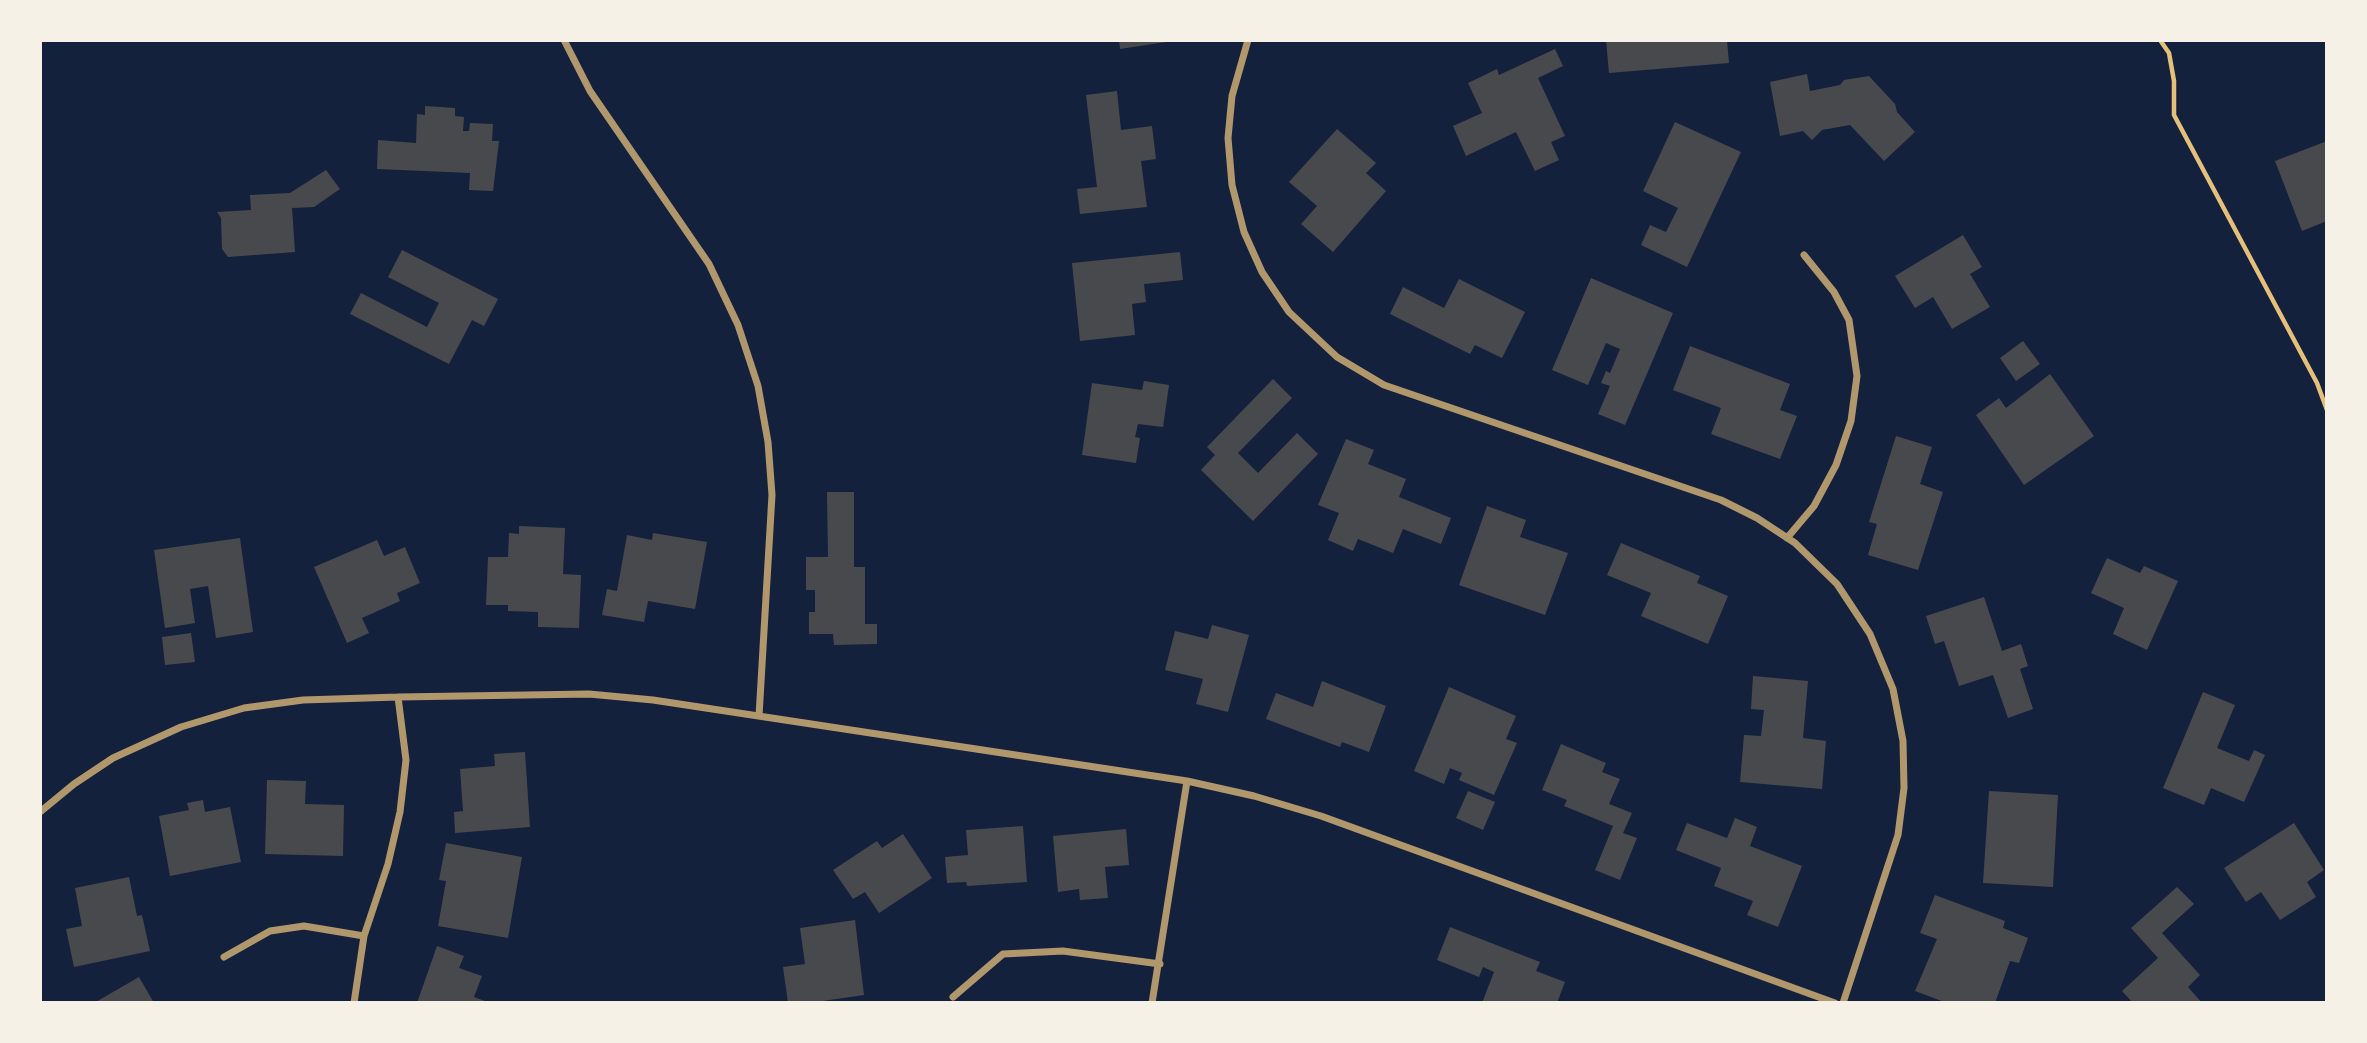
<!DOCTYPE html>
<html>
<head>
<meta charset="utf-8">
<style>
  body { margin:0 }
  #map { position:relative; width:2367px; height:1043px; overflow:hidden; background:#14213d; font-family:"IBM Plex Sans",sans-serif }
  canvas { display:block }
  .frame { position:absolute; inset:0; border:42px solid #f6f1e7; pointer-events:none }
</style>
</head>
<body>
<div id="map">
<canvas width="2367" height="1043"></canvas>
<div class="frame"></div>
</div>
<script>
const ctx = document.querySelector('canvas').getContext('2d');
ctx.lineJoin = 'round';
function fill(path, color) { ctx.fillStyle = color; ctx.fill(path, 'evenodd'); }
const poly = rows => new Path2D(rows.map(r => 'M' + r).join(''));
function stroke(path, color, width, dash) { ctx.strokeStyle = color; ctx.lineWidth = width; ctx.lineCap = dash ? 'butt' : 'round'; ctx.setLineDash(dash || []); ctx.stroke(path); }
fill(poly([
  [1119,40,1166,40,1166,42,1120,49],
  [1606,40,1727,40,1729,63,1609,73],
  [1555,49,1563,66,1538,78,1565,136,1551,142,1559,160,1535,171,1516,132,1466,156,1453,126,1482,113,1468,83,1497,69,1499,75],
  [1807,74,1810,91,1840,85,1844,80,1869,76,1895,104,1897,112,1915,132,1884,161,1850,125,1822,130,1812,140,1803,131,1780,136,1770,82],
  [1117,91,1121,130,1152,126,1156,159,1141,161,1147,207,1080,214,1077,189,1097,187,1086,95],
  [425,106,455,108,455,116,464,117,463,131,469,131,470,123,493,124,492,141,499,141,493,191,469,190,470,173,377,169,378,140,416,143,417,114,425,115],
  [1675,122,1741,152,1687,267,1641,245,1650,225,1666,232,1678,208,1643,191],
  [1337,129,1376,163,1366,173,1386,191,1333,252,1301,224,1317,206,1289,182],
  [2327,141,2327,221,2302,231,2275,161],
  [326,170,340,189,314,207,292,208,295,252,228,257,222,249,221,218,217,212,251,210,250,195,290,193],
  [1963,235,1982,267,1970,274,1990,307,1952,329,1933,297,1915,308,1895,276],
  [402,250,498,299,484,326,472,320,449,364,350,314,361,293,427,327,439,303,388,277],
  [1180,252,1183,280,1144,284,1146,302,1132,304,1135,335,1080,341,1072,263],
  [1591,278,1673,313,1625,425,1598,414,1610,386,1601,383,1606,371,1610,373,1620,349,1606,343,1588,385,1552,370],
  [1459,279,1525,312,1502,358,1475,345,1470,354,1390,314,1403,287,1444,308],
  [2023,341,2040,364,2016,381,2000,358],
  [1690,346,1790,384,1780,410,1797,416,1780,459,1711,434,1721,408,1673,390],
  [2050,374,2094,436,2024,485,1976,415,1999,398,2006,408],
  [1273,379,1292,398,1238,453,1258,473,1297,433,1318,454,1253,521,1201,470,1215,455,1207,447],
  [1144,381,1169,385,1163,427,1138,424,1135,437,1140,438,1136,463,1082,455,1092,383,1142,390],
  [1896,436,1932,447,1920,484,1943,492,1918,570,1868,555,1877,524,1869,522],
  [1346,439,1374,450,1368,464,1406,479,1399,497,1451,518,1441,544,1403,529,1393,553,1358,539,1353,551,1328,540,1339,513,1318,505],
  [827,492,854,492,854,567,865,567,865,624,877,624,877,644,834,645,833,634,809,634,809,612,815,612,815,590,806,590,806,557,828,557],
  [1487,506,1526,520,1520,537,1568,553,1545,615,1459,585],
  [519,526,565,528,563,574,581,575,579,628,538,627,538,612,508,611,508,605,486,605,488,557,508,557,509,533,519,534],
  [653,533,707,542,695,609,648,601,644,622,602,615,607,589,617,591,627,535,652,540],
  [240,538,253,632,216,638,208,586,190,589,195,623,165,628,154,550],
  [377,540,384,556,405,547,420,583,397,593,400,601,362,618,369,633,347,643,314,567],
  [1621,543,1700,576,1697,583,1728,596,1708,644,1641,616,1651,593,1607,575],
  [2107,558,2140,573,2144,566,2178,581,2147,650,2113,634,2124,608,2091,593],
  [1984,597,2002,651,2021,644,2028,666,2020,669,2033,709,2008,718,1993,675,1959,686,1944,641,1935,644,1926,616],
  [1212,625,1249,635,1228,712,1196,704,1203,679,1165,670,1175,631,1208,639],
  [191,633,195,662,165,665,162,637],
  [1753,676,1808,681,1803,738,1826,741,1822,789,1740,782,1744,735,1761,736,1764,710,1751,709],
  [1322,681,1386,706,1369,752,1342,742,1340,747,1266,719,1276,693,1313,707],
  [1449,687,1516,716,1506,739,1517,743,1494,795,1459,780,1462,773,1450,768,1444,784,1414,771],
  [2203,692,2235,705,2217,748,2249,761,2254,750,2265,755,2244,802,2211,788,2204,805,2163,788],
  [1561,744,1606,763,1602,772,1620,779,1609,804,1632,813,1623,833,1637,838,1620,880,1595,870,1613,826,1564,806,1567,800,1542,790],
  [525,752,530,827,455,833,454,812,463,811,460,769,495,766,494,754],
  [267,780,306,781,305,804,344,805,343,856,265,854],
  [1468,791,1495,802,1483,830,1456,818],
  [1989,791,2058,795,2053,887,1983,883],
  [203,800,205,812,230,807,241,862,170,876,159,816,189,810,187,803],
  [1735,818,1757,827,1750,846,1802,866,1778,927,1747,915,1753,901,1714,886,1721,868,1676,850,1687,823,1727,838],
  [2294,823,2324,870,2307,882,2316,897,2280,920,2261,892,2246,902,2224,868],
  [1023,826,1027,882,967,886,966,882,947,883,945,857,968,855,966,830],
  [1126,829,1129,865,1105,867,1108,898,1080,900,1079,889,1058,892,1053,836],
  [903,834,932,878,879,913,865,892,853,899,833,870,877,841,882,848],
  [446,843,522,857,508,938,438,926,446,881,439,880],
  [129,877,137,916,142,915,150,951,74,967,66,929,82,926,75,888],
  [2177,887,2194,904,2162,933,2200,975,2188,987,2202,1003,2133,1003,2122,991,2158,958,2131,928],
  [1935,895,2005,921,2003,928,2028,938,2019,963,2010,961,1995,1003,1947,1003,1915,991,1937,939,1920,933],
  [855,920,864,995,809,1003,788,1003,783,967,805,964,800,928],
  [1450,927,1540,962,1536,971,1565,982,1557,1003,1482,1003,1494,972,1483,967,1479,977,1437,960],
  [437,946,464,956,459,968,482,976,474,997,485,1001,484,1003,417,1003],
  [139,977,154,1003,94,1003]
]), '#48494c');
stroke(poly([
  [2160,40,2169,53,2174,81,2174,115,2317,383,2327,410]
]), '#e5c07b', 4.5);
stroke(poly([
  [564,40,590,91,709,264,738,325,758,386,768,442,772,495,759,716],
  [1248,40,1232,96,1228,138,1232,185,1244,232,1262,272,1289,312,1337,357,1384,385,1721,500,1757,518,1795,543,1837,584,1870,634,1893,689,1903,741,1904,788,1898,835,1843,1003],
  [1787,538,1814,506,1836,465,1851,421,1857,376,1849,320,1834,292,1804,255],
  [40,812,74,784,113,758,181,727,244,708,303,700,398,697,589,694,653,700,1187,781,1254,796,1321,816,1835,1003],
  [224,957,270,931,304,926,364,936],
  [953,997,1003,954,1063,951,1160,964],
  [354,1003,364,936,388,864,400,812,406,760,398,697],
  [1152,1003,1187,781]
]), '#b1986c', 7);
</script>
</body>
</html>
